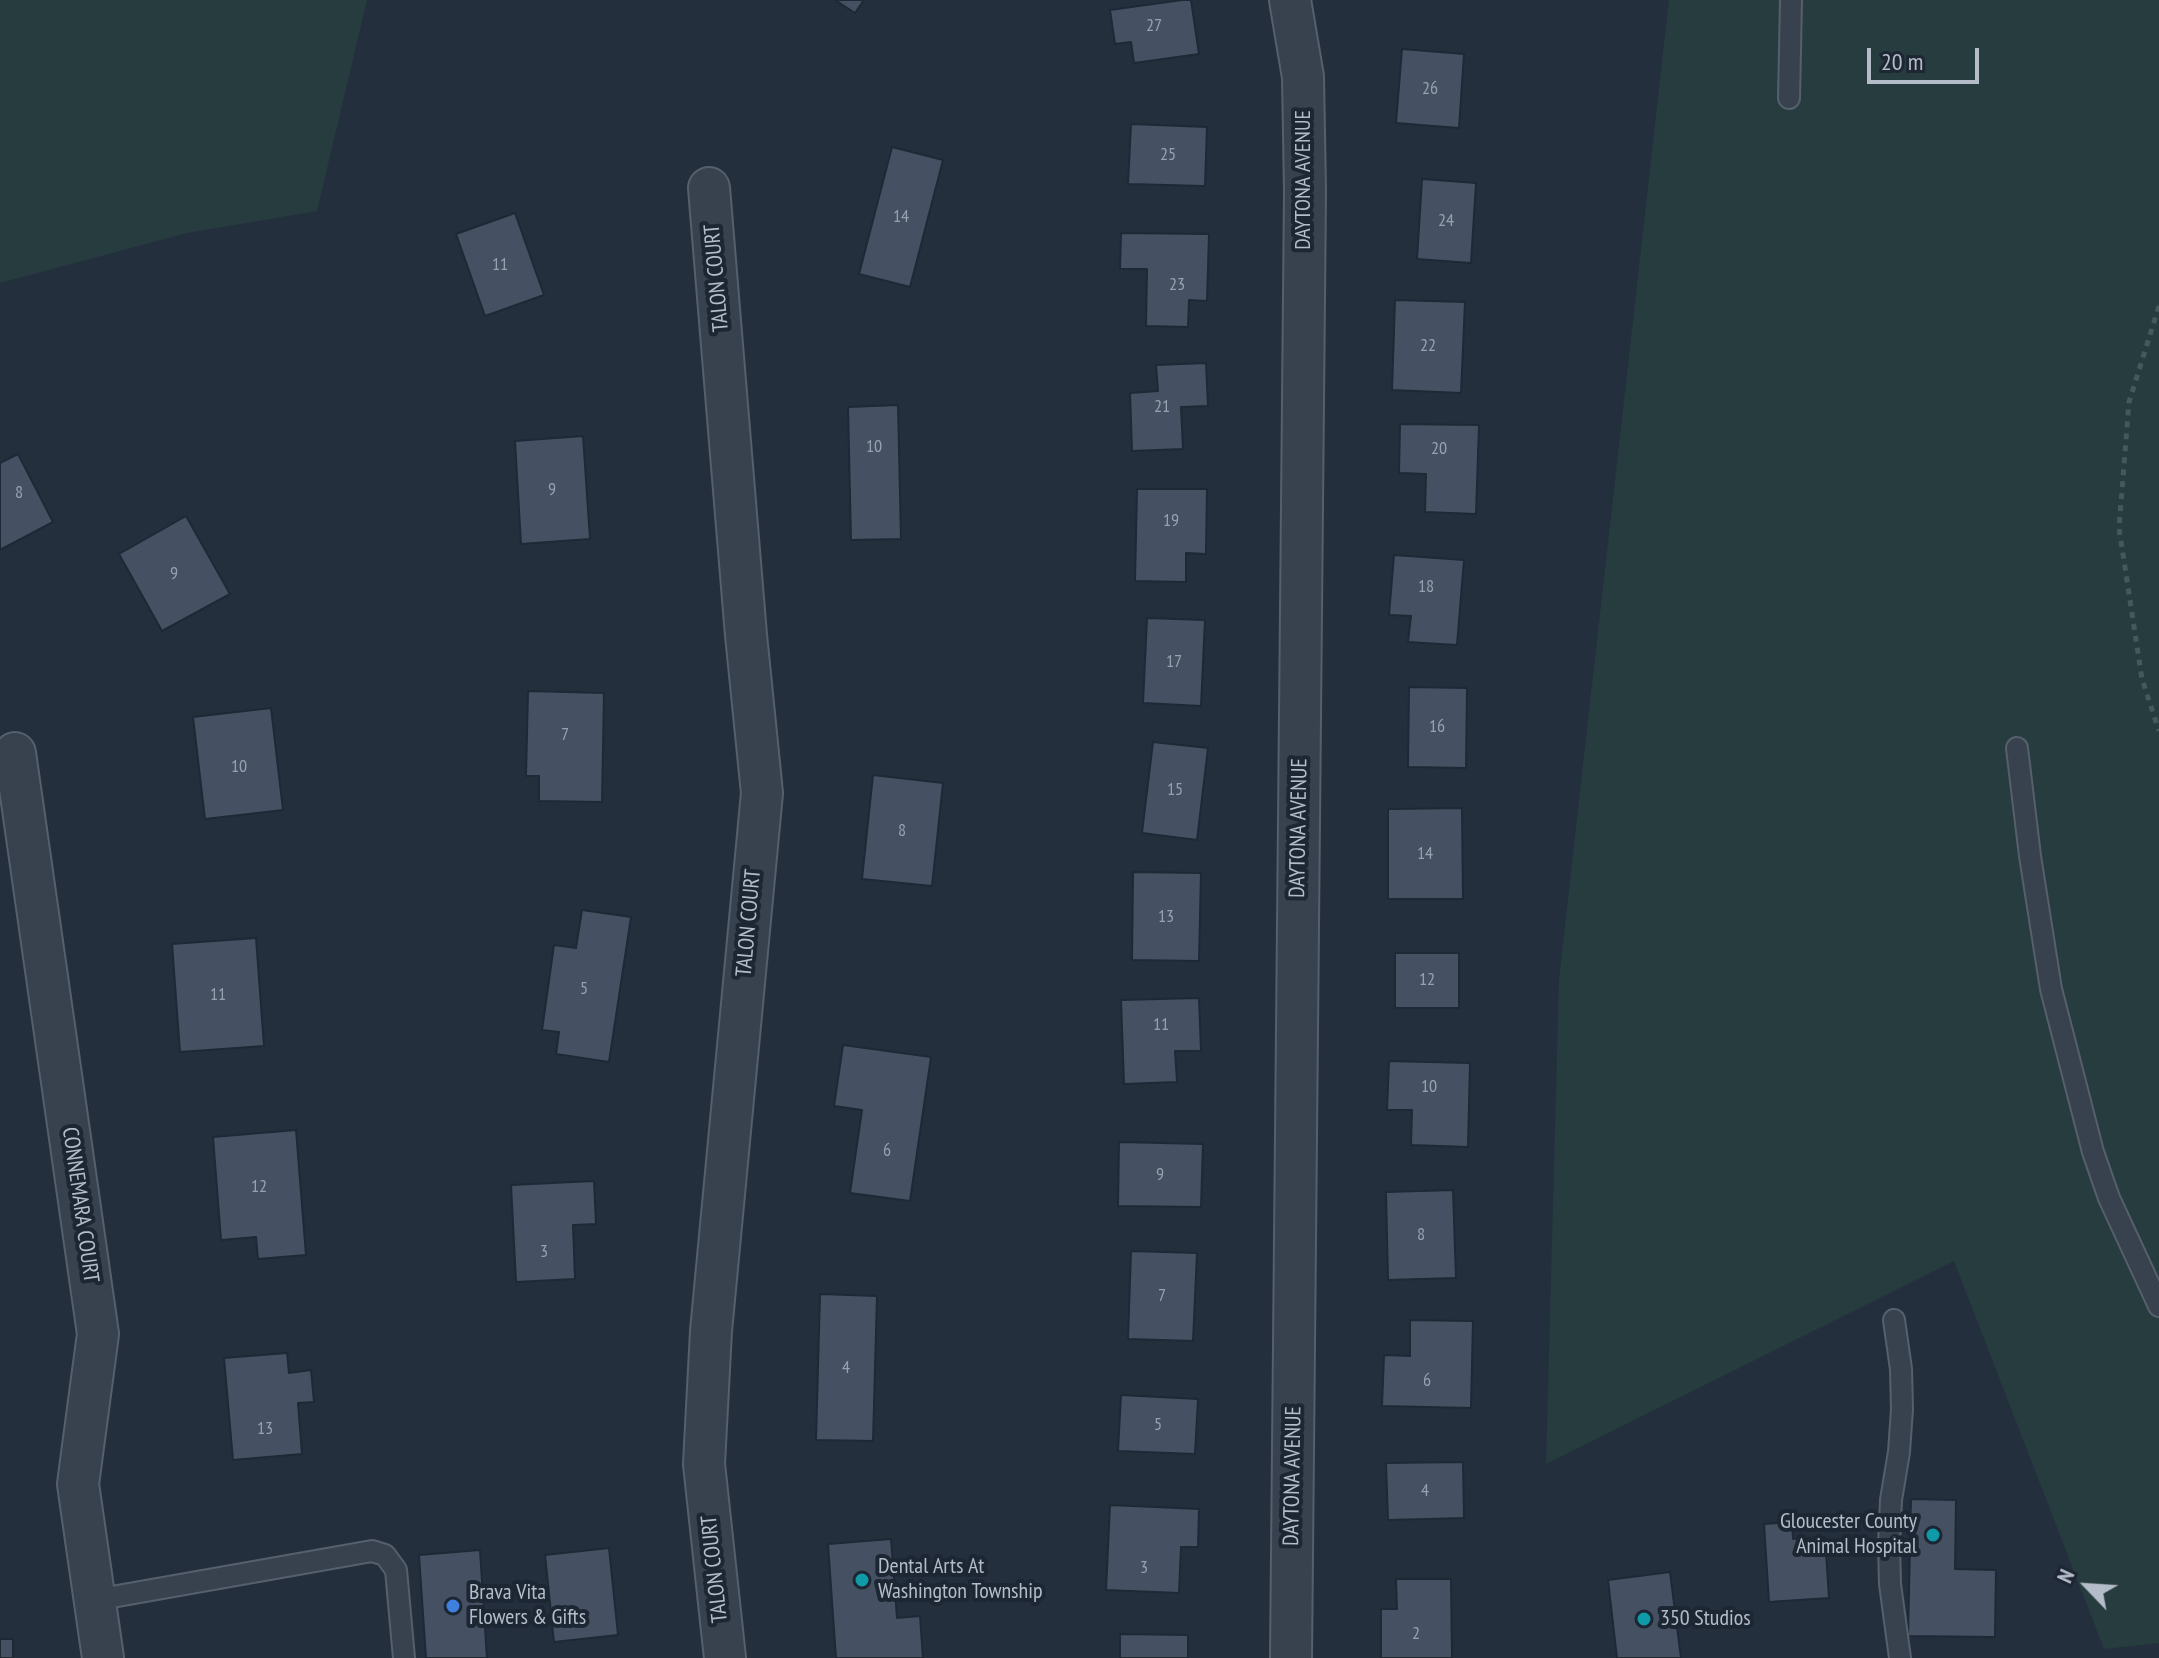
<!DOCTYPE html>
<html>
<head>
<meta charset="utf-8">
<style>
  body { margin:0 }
  #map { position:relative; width:2159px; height:1658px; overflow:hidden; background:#242f3e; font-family:"PT Sans Narrow",sans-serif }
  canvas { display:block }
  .north { position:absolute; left:2047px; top:1546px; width:80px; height:80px; -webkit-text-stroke:6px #1d2633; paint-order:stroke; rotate:295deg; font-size:22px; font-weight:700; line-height:32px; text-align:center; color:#b4bcc9 }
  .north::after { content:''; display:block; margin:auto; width:28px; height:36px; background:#b4bcc9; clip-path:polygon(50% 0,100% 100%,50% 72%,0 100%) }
  .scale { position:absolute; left:1867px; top:48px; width:112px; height:36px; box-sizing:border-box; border:4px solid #b4bcc9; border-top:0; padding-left:10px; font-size:24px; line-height:28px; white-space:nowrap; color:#b4bcc9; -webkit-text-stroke:6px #1d2633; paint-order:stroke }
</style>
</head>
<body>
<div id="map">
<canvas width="2159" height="1658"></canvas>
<div class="north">N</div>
<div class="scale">20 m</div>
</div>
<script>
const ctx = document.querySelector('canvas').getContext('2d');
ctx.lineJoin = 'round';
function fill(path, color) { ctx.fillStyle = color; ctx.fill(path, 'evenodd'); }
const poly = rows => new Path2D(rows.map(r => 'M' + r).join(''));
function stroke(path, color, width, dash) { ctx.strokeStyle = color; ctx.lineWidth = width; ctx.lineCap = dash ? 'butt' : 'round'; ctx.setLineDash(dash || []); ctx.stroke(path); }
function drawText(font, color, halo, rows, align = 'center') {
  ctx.font = font + ' "PT Sans Narrow",sans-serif'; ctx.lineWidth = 8; ctx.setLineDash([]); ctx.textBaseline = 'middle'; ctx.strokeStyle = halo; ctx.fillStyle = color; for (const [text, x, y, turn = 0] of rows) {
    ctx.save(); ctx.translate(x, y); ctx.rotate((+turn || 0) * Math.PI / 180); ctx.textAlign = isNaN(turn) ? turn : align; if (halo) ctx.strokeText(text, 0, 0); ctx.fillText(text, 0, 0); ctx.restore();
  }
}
fill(poly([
  [0,0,367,0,317,211,187,233,0,283],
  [1669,0,2159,0,2159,1643,2104,1649,1954,1261,1546,1464,1559,979]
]), '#263c3f');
const building = poly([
  [835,0,864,0,855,13,835,0],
  [1182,0,1191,0,1199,54,1134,63,1131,42,1115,44,1110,10,1182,0],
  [1402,49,1464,54,1459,128,1396,123,1402,49],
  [1131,124,1207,127,1205,186,1128,184,1131,124],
  [892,147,943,160,910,287,859,274,892,147],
  [1422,179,1476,183,1471,263,1417,259,1422,179],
  [515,213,544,295,485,316,456,234,515,213],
  [1121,233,1209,234,1207,301,1189,300,1188,327,1146,326,1147,269,1120,269,1121,233],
  [1395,300,1465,302,1461,393,1392,390,1395,300],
  [1206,363,1208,406,1181,407,1183,449,1132,451,1130,393,1158,391,1156,365,1206,363],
  [898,405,901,539,851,540,848,407,898,405],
  [1400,424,1479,425,1476,514,1425,512,1426,474,1399,473,1400,424],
  [583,436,590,539,521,544,515,441,583,436],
  [18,454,53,522,0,550,0,463,18,454],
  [1137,489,1207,489,1206,554,1186,553,1186,582,1135,581,1137,489],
  [186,516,230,594,162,631,119,554,186,516],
  [1394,555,1464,560,1457,645,1408,642,1411,616,1389,615,1394,555],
  [1147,618,1205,620,1201,706,1143,703,1147,618],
  [1409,687,1467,688,1466,768,1408,767,1409,687],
  [528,691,604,693,602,802,539,801,539,776,526,776,528,691],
  [271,708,283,810,205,819,193,717,271,708],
  [1153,742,1208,748,1197,840,1142,833,1153,742],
  [873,775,943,783,932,886,862,879,873,775],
  [1462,808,1463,899,1388,899,1388,809,1462,808],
  [1133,872,1201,873,1199,961,1132,960,1133,872],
  [582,910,631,917,609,1062,556,1054,559,1032,542,1030,554,945,576,948,582,910],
  [256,938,264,1046,180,1052,172,944,256,938],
  [1395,953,1459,953,1459,1008,1395,1008,1395,953],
  [1199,998,1201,1051,1175,1051,1177,1082,1124,1084,1121,1000,1199,998],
  [843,1045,931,1057,910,1201,850,1193,862,1110,834,1106,843,1045],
  [1389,1061,1470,1063,1468,1147,1411,1145,1412,1110,1387,1110,1389,1061],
  [296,1130,306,1255,258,1259,256,1237,221,1240,213,1137,296,1130],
  [1119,1142,1203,1144,1201,1207,1118,1206,1119,1142],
  [594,1181,596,1224,573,1225,575,1279,516,1282,511,1185,594,1181],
  [1453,1190,1456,1278,1388,1280,1386,1192,1453,1190],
  [1131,1251,1197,1253,1193,1341,1128,1339,1131,1251],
  [820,1294,877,1296,873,1441,816,1440,820,1294],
  [1410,1320,1473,1321,1471,1408,1382,1406,1384,1355,1410,1356,1410,1320],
  [287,1353,289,1373,311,1370,314,1402,298,1403,302,1454,233,1460,224,1358,287,1353],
  [1121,1395,1198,1399,1195,1454,1118,1451,1121,1395],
  [1463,1462,1464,1518,1388,1520,1386,1463,1463,1462],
  [1911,1499,1956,1500,1955,1569,1996,1570,1995,1637,1908,1636,1911,1499],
  [1110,1505,1199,1509,1198,1547,1181,1547,1179,1593,1106,1590,1110,1505],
  [1792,1522,1793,1539,1825,1537,1829,1598,1769,1602,1764,1524,1792,1522],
  [891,1539,897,1618,920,1616,923,1658,836,1658,828,1544,891,1539],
  [609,1548,618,1635,554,1642,545,1555,609,1548],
  [480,1550,487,1658,426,1658,419,1555,480,1550],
  [1670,1572,1681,1658,1617,1658,1608,1580,1670,1572],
  [1396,1579,1451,1579,1452,1658,1381,1658,1381,1609,1397,1609,1396,1579],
  [1120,1634,1188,1635,1188,1658,1120,1658,1120,1634],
  [0,1639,13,1639,13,1658,0,1658,0,1639]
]);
fill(building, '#455162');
stroke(building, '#1f2835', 2);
const lane = poly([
  [1789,98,1791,0],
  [2017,748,2030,856,2051,989,2068,1055,2093,1152,2109,1198,2159,1306],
  [1894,1320,1901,1369,1902,1409,1899,1452,1891,1500,1889,1545,1890,1584,1900,1658],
  [95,1600,372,1551,385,1555,396,1570,404,1658]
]);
const street = poly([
  [1290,0,1303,77,1305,191,1291,1658],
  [709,188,746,635,762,793,711,1331,704,1464,725,1658],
  [15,753,98,1334,78,1484,103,1658]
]);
stroke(lane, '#565f6c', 24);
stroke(street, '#565f6c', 44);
stroke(poly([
  [2159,306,2129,402,2119,528,2142,679,2159,731]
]), '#44595c', 5, [6, 6]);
stroke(lane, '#38414e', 20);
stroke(street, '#38414e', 40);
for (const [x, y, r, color] of [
  [1933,1535,8,"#0f9aa8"],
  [862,1580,8,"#0f9aa8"],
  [453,1606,8,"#3f7fe0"],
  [1644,1619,8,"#0f9aa8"]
]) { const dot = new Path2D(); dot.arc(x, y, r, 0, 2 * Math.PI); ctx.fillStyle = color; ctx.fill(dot); stroke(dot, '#1d2633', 3); }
drawText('18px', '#98a1af', null, [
  ["27",1154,26],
  ["26",1430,89],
  ["25",1168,155],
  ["14",901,217],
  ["24",1446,221],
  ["11",500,265],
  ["23",1177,285],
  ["22",1428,346],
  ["21",1162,407],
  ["10",874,447],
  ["20",1439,449],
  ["9",552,490],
  ["8",19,493],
  ["19",1171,521],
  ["9",174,574],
  ["18",1426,587],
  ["17",1174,662],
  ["16",1437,727],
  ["7",565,735],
  ["10",239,767],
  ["15",1175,790],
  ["8",902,831],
  ["14",1425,854],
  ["13",1166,917],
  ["12",1427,980],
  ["5",584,989],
  ["11",218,995],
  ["11",1161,1025],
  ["10",1429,1087],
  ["6",887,1151],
  ["9",1160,1175],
  ["12",259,1187],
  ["8",1421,1235],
  ["3",544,1252],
  ["7",1162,1296],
  ["4",846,1368],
  ["6",1427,1381],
  ["5",1158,1425],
  ["13",265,1429],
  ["4",1425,1491],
  ["3",1144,1568],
  ["2",1416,1634]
]);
drawText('22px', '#b4bcc9', '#1d2633', [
  ["DAYTONA AVENUE",1304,180,-90],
  ["TALON COURT",717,278,-95],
  ["DAYTONA AVENUE",1299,828,-89],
  ["TALON COURT",749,923,-85],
  ["CONNEMARA COURT",80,1205,82],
  ["DAYTONA AVENUE",1293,1476,-89],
  ["TALON COURT",715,1569,-96]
]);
drawText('22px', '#b4bcc9', '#1d2633', [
  ["Gloucester County",1917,1522,"right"],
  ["Animal Hospital",1917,1547,"right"],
  ["Dental Arts At",878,1567],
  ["Washington Township",878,1592],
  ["Brava Vita",469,1593],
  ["Flowers & Gifts",469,1618],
  ["350 Studios",1660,1619]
], 'left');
</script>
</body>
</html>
